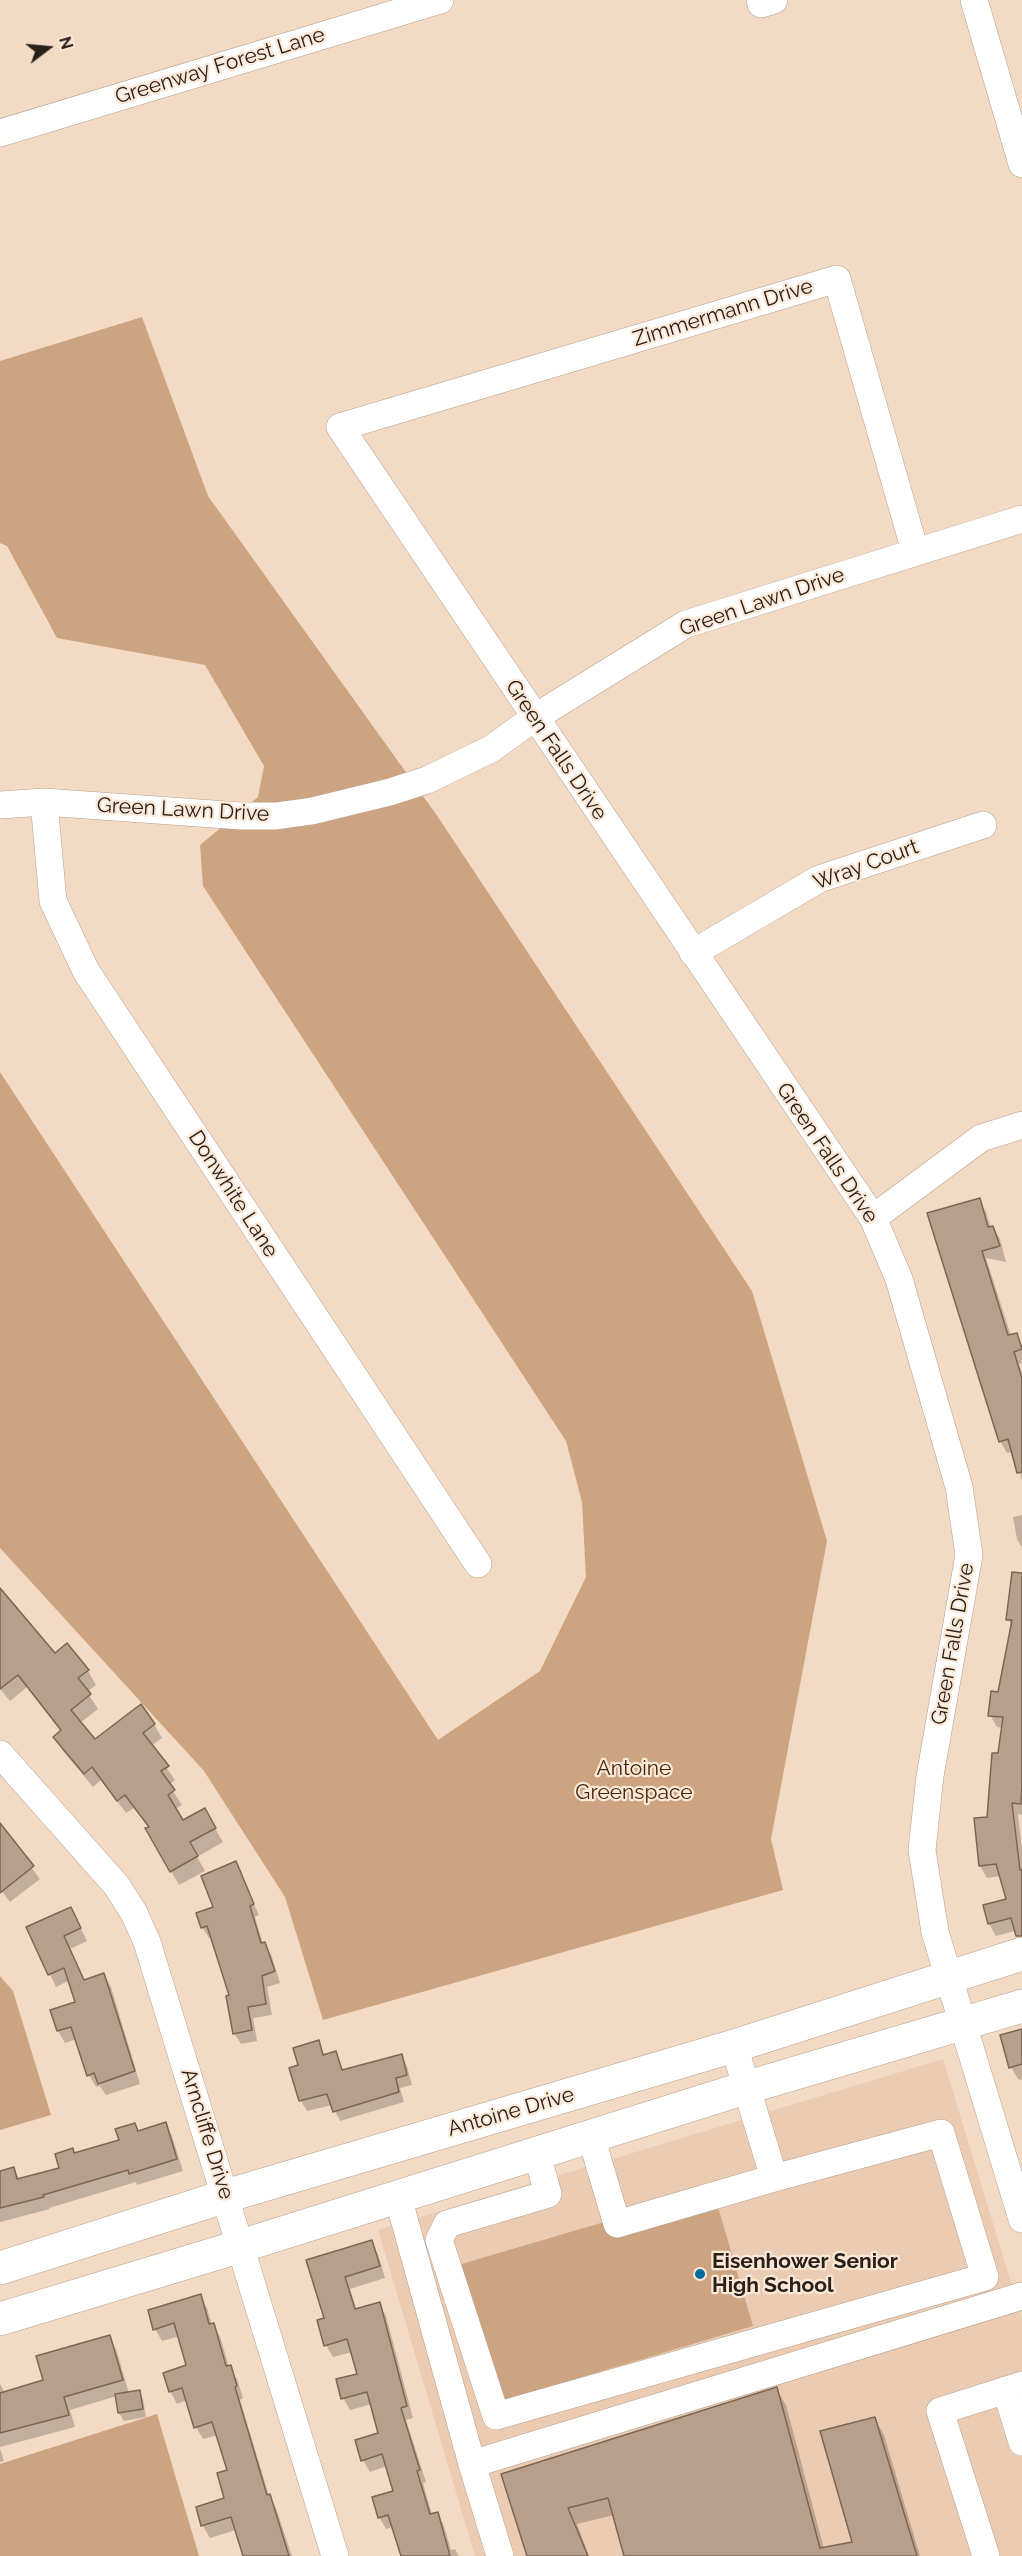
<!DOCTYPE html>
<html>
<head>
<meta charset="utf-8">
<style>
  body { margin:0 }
  #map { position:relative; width:1022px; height:2556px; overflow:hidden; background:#f3dac5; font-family:Raleway,sans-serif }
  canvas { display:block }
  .north { position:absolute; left:18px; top:18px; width:60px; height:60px; -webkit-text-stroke:4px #fce8d7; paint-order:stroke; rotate:74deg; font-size:16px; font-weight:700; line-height:24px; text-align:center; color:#292018 }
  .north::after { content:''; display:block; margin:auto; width:21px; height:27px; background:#292018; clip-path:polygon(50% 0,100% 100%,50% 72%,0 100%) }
</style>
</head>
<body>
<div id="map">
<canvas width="1022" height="2556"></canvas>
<div class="north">N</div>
</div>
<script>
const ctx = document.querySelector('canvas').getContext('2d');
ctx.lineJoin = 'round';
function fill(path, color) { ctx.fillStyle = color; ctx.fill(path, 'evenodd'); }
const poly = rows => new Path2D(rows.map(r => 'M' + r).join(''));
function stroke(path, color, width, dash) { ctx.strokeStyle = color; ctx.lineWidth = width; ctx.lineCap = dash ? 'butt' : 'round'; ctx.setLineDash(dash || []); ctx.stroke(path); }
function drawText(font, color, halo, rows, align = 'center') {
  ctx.font = font + ' Raleway,sans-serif'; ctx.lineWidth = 4.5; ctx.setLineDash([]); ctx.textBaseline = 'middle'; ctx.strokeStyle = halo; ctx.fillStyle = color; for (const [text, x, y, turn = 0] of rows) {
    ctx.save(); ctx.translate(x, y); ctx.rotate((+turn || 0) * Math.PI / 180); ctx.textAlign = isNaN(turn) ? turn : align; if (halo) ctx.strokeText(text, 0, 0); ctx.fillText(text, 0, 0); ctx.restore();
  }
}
fill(poly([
  [943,2059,1022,2319,1022,2556,475,2556,378,2230]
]), '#ebccb3');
fill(poly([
  [142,317,208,496,438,817,752,1291,827,1541,771,1839,783,1890,323,2020,285,1897,204,1771,0,1548,0,1072,438,1740,540,1671,586,1577,582,1502,566,1441,203,886,200,845,258,797,264,766,205,665,57,638,7,546,0,543,0,361],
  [0,1976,13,1991,51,2115,0,2130],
  [713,2190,753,2326,498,2402,458,2265],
  [157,2414,199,2556,0,2556,0,2464]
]), '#cda481');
fill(poly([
  [979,1200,986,1212,991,1228,993,1227,1000,1239,1006,1262,986,1258,1011,1336,1016,1335,1022,1345,1022,1363,1019,1364,1022,1373,1022,1481,1013,1452,1007,1453,1000,1441,929,1214],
  [1022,1515,1022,1548,1017,1539,1013,1517],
  [1022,1575,1022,1815,1018,1814,1022,1849,1022,1929,996,1936,989,1924,984,1906,1008,1900,1001,1876,987,1878,980,1866,975,1819,988,1818,1003,1728,997,1727,990,1715,999,1694,1012,1627,1008,1619],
  [0,1591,54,1655,67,1645,88,1671,96,1685,87,1692,98,1709,80,1723,95,1741,154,1724,162,1738,151,1746,175,1780,169,1785,182,1805,175,1809,183,1822,204,1810,223,1842,197,1857,205,1871,179,1885,147,1829,149,1828,134,1808,126,1813,101,1780,93,1787,63,1751,55,1737,61,1732,27,1687,10,1701,0,1689],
  [0,1825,40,1879,10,1902,0,1889],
  [235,1863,259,1915,255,1917,263,1944,271,1954,280,1983,267,1987,272,2015,253,2018,257,2041,241,2044,234,2033,231,1997,212,1937,209,1938,202,1927,215,1908],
  [71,1909,87,1941,70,1949,84,1981,104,1975,111,1987,140,2084,106,2095,100,2086,96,2087,89,2075,77,2039,65,2043,58,2031,52,2011,77,2003,70,1980,56,1987,28,1928],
  [1022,2030,1022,2080,1018,2079,1011,2067],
  [318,2041,325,2056,335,2053,344,2072,401,2056,407,2066,412,2085,400,2088,404,2102,340,2121,332,2105,307,2111,301,2101,291,2069,300,2066],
  [165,2124,172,2136,183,2171,137,2185,136,2182,49,2208,50,2209,0,2222,0,2173,14,2169,20,2180,61,2169,75,2155,120,2141,135,2125,139,2132],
  [371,2242,378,2254,385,2278,350,2289,357,2310,379,2304,386,2316,413,2418,406,2420,426,2482,423,2483,432,2515,438,2514,444,2526,451,2550,455,2549,459,2556,401,2556,393,2527,386,2529,379,2517,395,2492,387,2466,370,2472,363,2460,380,2434,372,2404,350,2410,343,2398,359,2375,352,2352,333,2357,326,2345,326,2319,308,2261],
  [200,2296,207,2308,212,2325,220,2336,229,2367,237,2379,243,2398,240,2400,269,2496,276,2508,292,2556,244,2556,236,2530,210,2538,203,2526,197,2508,226,2499,228,2471,218,2435,203,2439,196,2427,187,2400,177,2404,170,2391,188,2366,180,2336,162,2341,155,2329],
  [109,2337,116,2349,129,2393,139,2392,143,2399,146,2417,124,2421,119,2413,117,2396,70,2410,75,2427,0,2447,0,2384,5,2393,45,2381],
  [776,2389,786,2405,824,2549,854,2543,875,2419,884,2435,920,2556,625,2556,614,2515,577,2524,589,2556,529,2556,503,2475],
  [0,2448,4,2461,0,2462]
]), '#0003');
const building = poly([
  [980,1198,988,1227,993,1226,1000,1246,982,1251,1008,1335,1017,1333,1022,1349,1014,1352,1022,1378,1022,1472,1017,1473,1008,1439,999,1442,927,1213,980,1198],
  [1012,1572,1022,1573,1022,1788,1021,1804,1012,1803,1020,1870,1022,1870,1022,1936,1016,1936,1011,1918,988,1924,983,1905,1006,1899,996,1864,979,1866,974,1818,987,1817,992,1753,998,1753,1003,1717,988,1716,991,1691,998,1692,1012,1620,1006,1620,1012,1572],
  [0,1588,55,1653,67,1643,89,1670,78,1678,91,1694,71,1710,95,1739,141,1704,155,1724,143,1733,169,1766,161,1771,175,1790,168,1795,183,1820,205,1808,216,1828,190,1842,198,1856,170,1872,145,1828,149,1827,125,1795,117,1801,92,1767,84,1774,53,1737,61,1730,18,1675,0,1689,0,1588],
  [0,1823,34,1866,0,1893,0,1823],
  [236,1861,254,1904,250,1906,261,1943,265,1942,275,1971,262,1976,266,2004,248,2007,252,2030,233,2034,226,1996,229,1995,207,1926,201,1928,196,1913,213,1907,201,1876,236,1861],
  [71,1907,81,1928,64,1936,84,1980,104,1973,135,2071,98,2084,94,2073,87,2076,71,2027,57,2031,50,2010,75,2002,64,1968,48,1975,26,1927,71,1907],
  [1022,2029,1022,2064,1009,2068,1000,2035,1022,2029],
  [319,2040,323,2055,336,2051,342,2070,402,2054,407,2075,396,2078,399,2092,333,2112,327,2094,299,2101,289,2068,298,2065,293,2048,319,2040],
  [166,2122,177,2159,129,2174,128,2170,43,2195,44,2197,0,2208,0,2171,14,2167,17,2179,59,2168,55,2154,73,2148,74,2153,119,2140,115,2129,135,2123,138,2131,166,2122],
  [372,2240,380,2266,345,2277,355,2309,380,2302,407,2406,401,2408,420,2470,417,2471,430,2514,438,2512,450,2556,401,2556,388,2515,378,2518,372,2497,393,2491,382,2454,361,2461,355,2440,378,2433,367,2392,341,2399,336,2379,357,2374,347,2339,324,2346,317,2320,324,2318,306,2260,372,2240],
  [201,2294,209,2324,214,2323,226,2366,231,2365,237,2386,235,2387,267,2495,270,2494,289,2556,243,2556,231,2517,201,2526,196,2507,224,2498,217,2473,227,2470,212,2422,194,2428,182,2388,169,2392,163,2373,186,2365,174,2323,153,2330,148,2310,201,2294],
  [110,2335,123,2380,64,2397,69,2415,0,2433,0,2393,43,2380,36,2356,110,2335],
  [777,2387,820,2548,852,2542,820,2431,875,2417,917,2556,624,2556,608,2498,568,2508,588,2556,527,2556,501,2474,777,2387],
  [140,2390,143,2409,118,2413,115,2394,140,2390]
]);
fill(building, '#b79f8c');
stroke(building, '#7c6654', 1.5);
const minor = poly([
  [760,0,761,4,774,0],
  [974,0,1022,164],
  [0,133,440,0],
  [915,551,837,279,340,427,873,1218,899,1279,959,1487,969,1555,930,1776,922,1850,935,1932,1022,2219],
  [44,802,53,901,86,971,478,1564],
  [0,805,44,802,241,816,276,816,312,811,390,792,427,780,491,749,534,718,686,624,1022,519],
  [693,953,819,879,983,825],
  [873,1218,981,1138,1022,1125],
  [0,1754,117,1886,134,1913,147,1942,335,2556],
  [591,2137,617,2224,774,2178,734,2046],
  [537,2154,548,2194,447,2224,439,2240,496,2416,985,2277,941,2133,774,2178],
  [398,2197,472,2464,1022,2296],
  [1006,2390,1022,2442],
  [472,2464,500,2556],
  [986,2556,940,2411,1022,2385]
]);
const major = poly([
  [0,2268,226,2196,734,2046,1022,1954],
  [0,2319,241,2246,745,2088,1022,2006]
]);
stroke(minor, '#b69f8b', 28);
stroke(major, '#b69f8b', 34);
stroke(minor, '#fff', 27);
stroke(major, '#fff', 33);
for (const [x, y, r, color] of [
  [700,2274,6,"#016c99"]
]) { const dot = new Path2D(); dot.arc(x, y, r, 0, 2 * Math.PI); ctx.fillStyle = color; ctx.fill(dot); stroke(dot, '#fce8d7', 2); }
drawText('21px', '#292018', '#fce8d7', [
  ["Greenway Forest Lane",220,66,-17],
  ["Zimmermann Drive",723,313,-17],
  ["Green Lawn Drive",762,602,-19],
  ["Green Falls Drive",556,750,56],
  ["Green Lawn Drive",183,810,3],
  ["Wray Court",866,865,-20],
  ["Green Falls Drive",827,1153,56],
  ["Donwhite Lane",233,1194,57],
  ["Green Falls Drive",953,1644,-80],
  ["Antoine Drive",511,2112,-16],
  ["Arncliffe Drive",207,2134,73]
]);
drawText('21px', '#44270b', '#fce8d7', [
  ["Antoine",634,1769],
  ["Greenspace",634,1793]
]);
drawText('bold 21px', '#292018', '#fce8d7', [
  ["Eisenhower Senior",712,2262],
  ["High School",712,2286]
], 'left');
</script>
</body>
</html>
